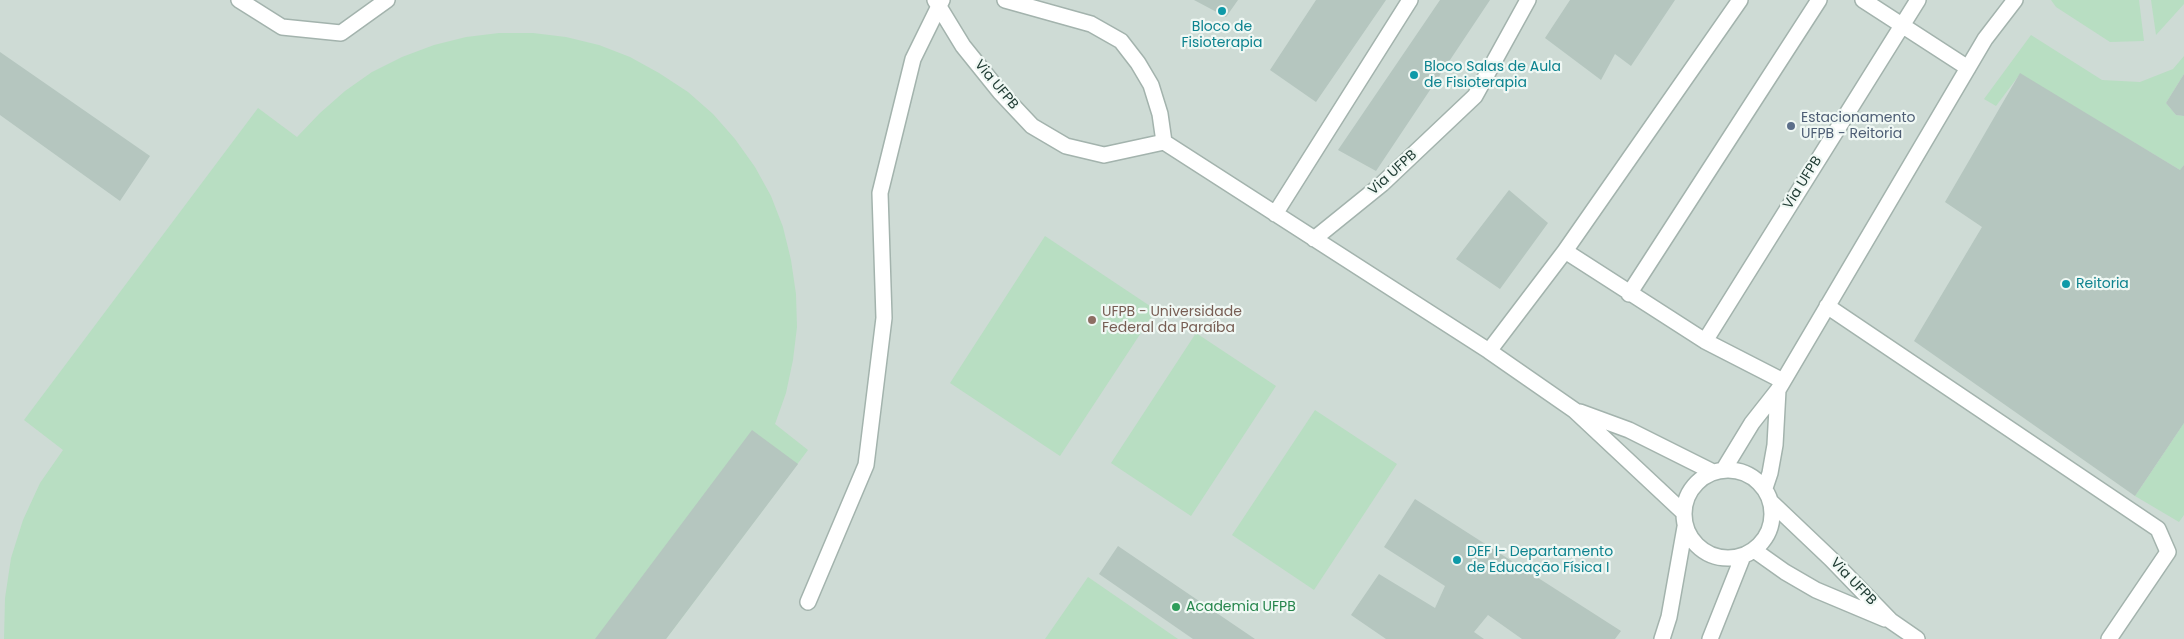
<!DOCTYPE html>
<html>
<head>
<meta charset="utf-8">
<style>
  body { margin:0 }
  canvas { display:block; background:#e0ebe6 }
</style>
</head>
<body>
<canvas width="2184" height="639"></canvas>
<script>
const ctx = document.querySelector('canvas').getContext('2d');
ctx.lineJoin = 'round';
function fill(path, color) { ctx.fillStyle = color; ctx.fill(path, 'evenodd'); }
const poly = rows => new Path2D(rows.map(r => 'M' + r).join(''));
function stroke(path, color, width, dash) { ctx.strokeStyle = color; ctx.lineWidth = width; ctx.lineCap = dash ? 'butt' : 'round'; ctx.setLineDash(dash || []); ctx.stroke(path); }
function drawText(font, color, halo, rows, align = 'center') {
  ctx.font = font + ' Poppins,sans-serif'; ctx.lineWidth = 4.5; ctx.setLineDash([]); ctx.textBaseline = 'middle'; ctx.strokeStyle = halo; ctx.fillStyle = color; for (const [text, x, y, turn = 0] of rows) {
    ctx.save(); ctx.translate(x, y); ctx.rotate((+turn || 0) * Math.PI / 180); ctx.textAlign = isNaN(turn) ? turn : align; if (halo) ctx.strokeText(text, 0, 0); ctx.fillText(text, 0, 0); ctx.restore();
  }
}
fill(poly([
  [0,0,2184,0,2184,639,0,639]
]), '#cedbd5');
fill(poly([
  [2051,0,2139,0,2144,41,2110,42,2056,7],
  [2151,0,2184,0,2184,4,2156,35],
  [499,33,533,33,566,37,599,45,630,57,659,73,688,92,713,114,735,139,755,167,771,196,783,227,791,260,796,294,797,327,793,360,786,393,775,424,808,450,666,639,4,639,5,598,11,558,23,520,40,483,63,450,24,420,258,108,297,137,320,113,345,91,372,72,402,57,434,45,466,37],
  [2031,35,2102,80,2140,82,2173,69,2184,56,2184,74,2166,103,2176,115,2184,116,2184,165,2180,170,2020,74,1996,106,1984,99],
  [1045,236,1156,310,1060,456,950,383],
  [1196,333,1276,386,1191,516,1111,463],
  [1315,410,1397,464,1314,590,1232,535],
  [2184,423,2184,515,2179,522,2135,496],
  [1088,577,1178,639,1045,639]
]), '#b8dec2');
fill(poly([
  [1194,0,1238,0,1226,17],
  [1316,0,1386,0,1316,102,1270,70],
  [1440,0,1490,0,1376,171,1338,150],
  [1570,0,1675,0,1631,66,1615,54,1601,80,1545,38],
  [0,52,150,156,120,201,0,115],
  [2020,73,2180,170,2184,165,2184,423,2135,496,1914,341,1982,227,1945,202],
  [2184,74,2184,116,2176,115,2166,103],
  [1509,190,1548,223,1500,289,1456,259],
  [752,430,798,464,666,639,595,639],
  [1415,499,1621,631,1615,639,1522,639,1488,615,1474,632,1484,639,1386,639,1351,615,1379,574,1435,608,1445,586,1384,547],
  [1118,546,1255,639,1193,639,1099,574]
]), '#b5c6bf');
const minor = poly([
  [239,0,282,27,341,33,387,0],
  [935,0,963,46,1000,92,1032,126,1066,146,1104,155,1164,142,1489,351,1574,410,1683,512],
  [1005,0,1091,24,1121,41,1138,63,1151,85,1160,114,1164,142],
  [1863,0,1968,68],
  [1275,214,1410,0],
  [1314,239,1382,184,1475,96,1528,0],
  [1565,251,1705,341,1783,381],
  [1629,294,1819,0],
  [1827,306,2158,529,2168,552,2109,639],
  [1705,341,1918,0],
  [1489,351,1565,251,1740,0],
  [1580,412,1629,430,1713,472],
  [1724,469,1752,423,1778,390,1985,39,2015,0],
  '1684 514a44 44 0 1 1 88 0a44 44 0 1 1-88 0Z',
  [1765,488,1770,473,1775,445,1778,390],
  [1771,502,1831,559,1891,621,1917,639],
  [1754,550,1785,572,1816,590,1885,619],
  [808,602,866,465,884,318,880,193,913,59,942,0],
  [1662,639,1669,617,1685,527],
  [1710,639,1743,556]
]);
stroke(minor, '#a3b3ad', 18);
stroke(minor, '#fff', 15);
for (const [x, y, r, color] of [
  [1222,11,5,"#0f9aa8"],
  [1414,75,5,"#0f9aa8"],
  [1791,126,5,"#5c6f8a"],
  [2066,284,5,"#0f9aa8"],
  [1092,320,5,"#8d6e63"],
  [1457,560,5,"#0f9aa8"],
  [1176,607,5,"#2e9e5b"]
]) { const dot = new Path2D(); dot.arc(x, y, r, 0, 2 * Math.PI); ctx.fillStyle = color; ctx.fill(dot); stroke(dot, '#f0f8f4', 2); }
drawText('14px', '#0d838f', '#f0f8f4', [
  ["Bloco de",1222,27,"center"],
  ["Fisioterapia",1222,43,"center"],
  ["Bloco Salas de Aula",1424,67],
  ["de Fisioterapia",1424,83],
  ["Reitoria",2076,284],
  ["DEF I- Departamento",1467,552],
  ["de Educação Física I",1467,568]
], 'left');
drawText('14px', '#203c34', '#f0f8f4', [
  ["Via UFPB",996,85,50],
  ["Via UFPB",1393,173,-42],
  ["Via UFPB",1803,183,-58],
  ["Via UFPB",1853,582,46]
]);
drawText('14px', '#4e5e75', '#f0f8f4', [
  ["Estacionamento",1801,118],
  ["UFPB - Reitoria",1801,134]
], 'left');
drawText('14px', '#785e54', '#f0f8f4', [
  ["UFPB - Universidade",1102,312],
  ["Federal da Paraíba",1102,328]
], 'left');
drawText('14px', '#27864d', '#f0f8f4', [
  ["Academia UFPB",1186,607]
], 'left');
</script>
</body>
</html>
